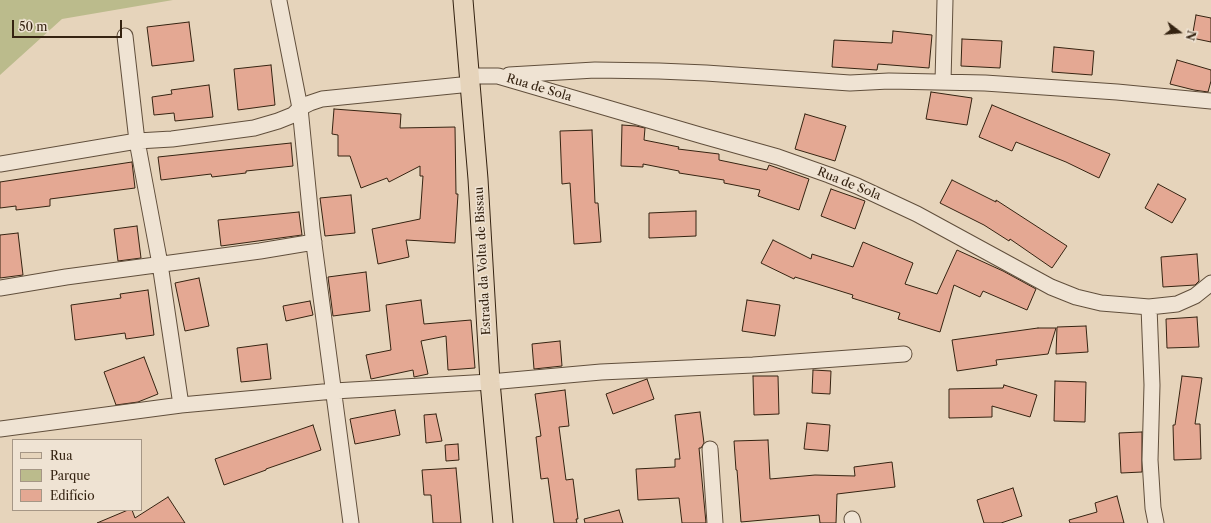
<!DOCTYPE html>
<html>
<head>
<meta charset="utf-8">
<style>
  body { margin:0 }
  #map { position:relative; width:1211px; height:523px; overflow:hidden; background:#e6d4bb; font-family:"Libre Caslon Text",serif }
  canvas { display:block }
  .legend { position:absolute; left:12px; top:439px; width:130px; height:72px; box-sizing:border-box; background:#efe3d3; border:1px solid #a59685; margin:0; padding:5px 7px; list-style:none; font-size:12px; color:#352311 }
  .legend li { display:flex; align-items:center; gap:8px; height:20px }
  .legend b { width:20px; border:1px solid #a59685 }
  .north { position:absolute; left:1159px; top:12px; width:40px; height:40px; -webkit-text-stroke:3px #efe3d3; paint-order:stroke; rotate:106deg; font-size:11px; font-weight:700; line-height:16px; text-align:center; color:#352311 }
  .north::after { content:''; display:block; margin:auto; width:14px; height:18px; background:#352311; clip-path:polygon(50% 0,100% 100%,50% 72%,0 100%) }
  .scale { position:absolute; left:12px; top:20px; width:110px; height:18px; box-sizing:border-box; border:2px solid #352311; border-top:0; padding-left:5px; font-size:12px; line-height:14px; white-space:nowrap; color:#352311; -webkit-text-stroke:3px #efe3d3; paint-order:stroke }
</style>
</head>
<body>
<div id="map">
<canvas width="1211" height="523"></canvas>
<ul class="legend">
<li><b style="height:5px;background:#e6d4bb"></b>Rua</li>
<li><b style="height:11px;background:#bbbb8c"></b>Parque</li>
<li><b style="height:11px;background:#e4a893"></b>Edifício</li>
</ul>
<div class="north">N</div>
<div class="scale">50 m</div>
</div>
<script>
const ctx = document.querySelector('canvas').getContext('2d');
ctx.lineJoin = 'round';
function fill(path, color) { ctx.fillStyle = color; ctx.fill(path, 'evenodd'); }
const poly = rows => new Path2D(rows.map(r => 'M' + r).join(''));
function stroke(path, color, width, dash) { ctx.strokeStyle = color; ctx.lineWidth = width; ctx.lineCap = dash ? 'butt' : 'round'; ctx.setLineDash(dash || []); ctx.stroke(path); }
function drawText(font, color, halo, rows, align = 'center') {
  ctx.font = font + ' "Libre Caslon Text",serif'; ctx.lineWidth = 3; ctx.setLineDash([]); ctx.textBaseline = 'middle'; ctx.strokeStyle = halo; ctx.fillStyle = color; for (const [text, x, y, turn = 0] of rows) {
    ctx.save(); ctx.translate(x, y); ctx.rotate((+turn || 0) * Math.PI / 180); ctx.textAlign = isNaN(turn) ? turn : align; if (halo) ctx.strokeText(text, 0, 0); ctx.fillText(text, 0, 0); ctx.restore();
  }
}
fill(poly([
  [0,0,173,0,62,19,0,75]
]), '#bbbb8c');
const building = poly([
  [1196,15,1211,18,1211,42,1192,38,1196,15],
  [189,22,194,61,152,66,147,27,189,22],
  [893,31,932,35,929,68,878,64,877,70,832,67,834,40,892,43,893,31],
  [962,39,1002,41,1000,68,961,66,962,39],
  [1054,47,1094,51,1092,75,1052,72,1054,47],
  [1177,60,1211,70,1211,81,1208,92,1194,90,1170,84,1177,60],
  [271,65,275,105,238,110,234,69,271,65],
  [209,85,213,117,175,121,174,113,154,115,152,97,172,94,171,90,209,85],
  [931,92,972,98,967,125,926,119,931,92],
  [992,105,1110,154,1099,178,1066,162,1016,142,1012,151,979,137,992,105],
  [334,109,401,114,400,128,455,127,456,194,458,194,455,243,406,240,409,257,378,264,372,229,420,219,423,176,420,176,420,166,389,182,387,178,361,188,350,156,338,156,338,135,332,134,334,109],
  [805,114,846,126,835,161,795,149,805,114],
  [622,125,636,126,645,128,644,140,679,147,678,149,719,154,719,160,767,170,769,165,809,179,799,210,758,196,760,190,724,183,724,180,679,173,679,171,643,164,643,167,621,166,622,125],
  [592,130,595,203,598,203,601,242,574,244,570,183,562,184,560,131,592,130],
  [291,143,293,166,246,171,246,173,212,177,211,174,161,180,158,157,291,143],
  [132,162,135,188,50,199,50,206,16,210,16,206,0,208,0,182,132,162],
  [952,180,996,202,996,200,1067,246,1052,268,1010,239,1009,241,984,225,940,203,952,180],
  [1158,184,1186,199,1172,223,1145,208,1158,184],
  [831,189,865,201,855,229,821,216,831,189],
  [351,195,355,233,325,236,320,198,351,195],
  [696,211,696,236,649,238,649,213,696,211],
  [299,212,302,235,221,246,218,220,299,212],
  [137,226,141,258,118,261,114,229,137,226],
  [18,233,23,275,0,278,0,235,18,233],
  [773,240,811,259,812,254,853,267,863,242,913,263,905,284,937,294,957,250,1003,271,1036,289,1027,310,983,291,980,297,954,285,940,332,898,319,900,313,852,298,853,295,795,277,794,279,761,263,773,240],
  [1197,254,1199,281,1195,285,1163,287,1161,257,1197,254],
  [366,272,370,311,333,316,328,277,366,272],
  [199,278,209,326,185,331,175,283,199,278],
  [148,290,154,335,126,339,125,333,75,340,71,305,121,298,120,294,148,290],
  [421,300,424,324,471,320,475,368,448,370,446,336,421,341,428,374,414,377,413,370,371,379,366,355,391,350,386,305,421,300],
  [747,300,780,305,775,336,742,331,747,300],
  [310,301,313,315,286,321,283,306,310,301],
  [1197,317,1199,347,1167,348,1166,319,1197,317],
  [1086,326,1088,352,1056,354,1057,327,1086,326],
  [1038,328,1056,328,1048,354,996,360,997,365,957,371,952,340,1038,328],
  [560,341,562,366,534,369,532,344,560,341],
  [267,344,271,379,241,382,237,348,267,344],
  [144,357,158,394,138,402,116,405,104,372,144,357],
  [813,370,831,371,830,394,812,393,813,370],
  [753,376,778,376,779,414,754,415,753,376],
  [1182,376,1202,378,1195,424,1200,424,1201,459,1174,460,1173,425,1175,425,1182,376],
  [647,379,654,399,613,414,606,394,647,379],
  [1055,381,1086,382,1085,422,1054,421,1055,381],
  [1004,385,1037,395,1030,417,992,406,992,417,949,418,949,389,1003,388,1004,385],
  [565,390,569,426,559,427,566,480,573,479,578,519,576,519,577,523,554,523,548,478,541,479,536,437,541,436,535,394,565,390],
  [395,410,400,435,355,444,350,419,395,410],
  [700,412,704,443,701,448,699,448,706,523,682,523,679,498,638,500,636,469,675,467,675,459,680,459,675,415,700,412],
  [436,414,442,441,426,443,424,415,436,414],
  [807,423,830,425,828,451,804,449,807,423],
  [313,425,321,450,266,469,266,470,224,485,215,459,313,425],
  [1142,432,1142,472,1121,473,1119,433,1142,432],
  [768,440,770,479,815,475,855,476,854,467,892,462,895,487,837,494,836,523,820,523,819,515,741,522,737,470,736,470,734,441,768,440],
  [458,444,459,460,446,461,445,445,458,444],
  [456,468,461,523,433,523,431,495,424,495,422,470,456,468],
  [1013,488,1022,516,1001,523,984,523,977,500,1013,488],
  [1117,496,1124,523,1070,523,1069,520,1097,512,1095,503,1117,496],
  [168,497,185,523,97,523,128,510,132,510,135,518,168,497],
  [619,510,623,523,585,523,584,519,619,510]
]);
fill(building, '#e4a893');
stroke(building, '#352311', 1);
const minor = poly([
  [279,1,300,108,312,229,351,523],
  [125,36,137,141,160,264,181,405],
  [509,75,595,70,659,71,706,73,850,83,889,81,985,83,1117,92,1211,101],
  [469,76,498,76,703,136,778,157,829,175,857,186,917,214,1051,287,1076,297,1101,303,1126,305,1149,307,1177,304,1195,296,1211,283],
  [943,82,945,0],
  [0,164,137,141,172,139,254,128,278,121,293,115,300,108,310,103,322,99,471,84],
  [0,288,66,277,260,251,314,242],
  [1149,307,1152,385,1150,460,1153,508,1156,523],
  [0,429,181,405,334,391,490,382,601,372,753,365,904,354],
  [710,449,715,523],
  [852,519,853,523]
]);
const major = poly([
  [463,0,478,179,490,382,503,523]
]);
stroke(minor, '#614f3c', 17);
stroke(major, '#352311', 21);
stroke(minor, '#efe3d3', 15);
stroke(major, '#e6d4bb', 19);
drawText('12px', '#352311', '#efe3d3', [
  ["Rua de Sola",539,88,17],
  ["Rua de Sola",849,184,22],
  ["Estrada da Volta de Bissau",483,261,-93]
]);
</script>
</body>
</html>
